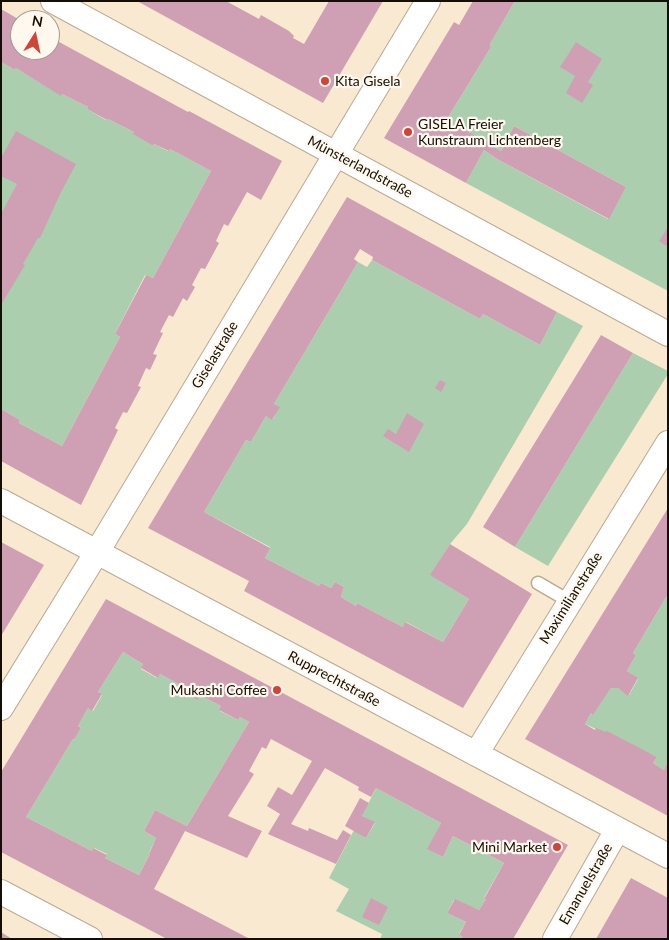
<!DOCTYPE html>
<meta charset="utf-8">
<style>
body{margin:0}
#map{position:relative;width:669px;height:940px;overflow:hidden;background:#f9e9d0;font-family:Lato,sans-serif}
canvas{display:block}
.frame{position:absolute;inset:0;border:2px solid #130e06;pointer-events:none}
.north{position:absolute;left:10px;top:10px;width:50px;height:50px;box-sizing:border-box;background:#fef8ee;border:1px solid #a09a91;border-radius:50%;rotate:10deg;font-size:14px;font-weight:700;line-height:20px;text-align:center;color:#130e06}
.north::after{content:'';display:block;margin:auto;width:18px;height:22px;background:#d24438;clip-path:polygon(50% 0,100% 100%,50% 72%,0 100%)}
</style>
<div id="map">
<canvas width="669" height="940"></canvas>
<div class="frame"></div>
<div class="north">N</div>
</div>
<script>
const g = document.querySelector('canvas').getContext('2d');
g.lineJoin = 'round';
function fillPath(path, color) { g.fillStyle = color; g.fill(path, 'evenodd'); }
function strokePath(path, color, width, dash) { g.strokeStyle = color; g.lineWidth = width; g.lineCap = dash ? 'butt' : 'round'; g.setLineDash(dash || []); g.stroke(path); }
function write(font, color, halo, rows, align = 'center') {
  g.font = font + ' Lato,sans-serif'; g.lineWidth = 4.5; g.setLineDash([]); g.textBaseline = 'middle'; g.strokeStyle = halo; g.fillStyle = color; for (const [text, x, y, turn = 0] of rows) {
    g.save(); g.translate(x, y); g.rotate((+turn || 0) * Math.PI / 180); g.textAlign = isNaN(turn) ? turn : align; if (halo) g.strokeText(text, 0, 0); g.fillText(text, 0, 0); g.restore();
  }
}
fillPath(new Path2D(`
 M515,1H668V291L466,183L484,150L497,159L608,219L626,187L514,126L501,151L487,143V142L455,125L452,130L444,124L491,47L490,44Z
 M1,62L15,70L16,68L61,95L62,94L88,107L87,109L106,120L108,119L134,132V134L153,146L154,144L168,151L170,149L211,171L153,278L145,275L115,334L120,337L62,446L19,423L20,420L1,409Z
 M372,260L480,319L483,314L540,345L557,312L583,326L467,524L450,544L431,575L469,599L443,642L406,622L403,627L357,603L356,606L341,597L344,587L335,582L331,588L321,583L319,586L265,558L270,547L204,512L246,440L251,442L266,416L273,419L279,407L274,404L358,262L367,267Z
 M633,353L668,371V374L548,566L515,547Z
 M668,594V766L664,770L653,763L657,757L585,724L591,713L593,714L611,688H618L629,695L638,679L627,671L636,655L633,653Z
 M123,652L143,664L141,669L157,678L160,674L182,686L180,690L198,699L200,695L221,706L220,711L238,720L240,717L249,722L187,826L155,810L144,831L156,838L149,853L150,854L139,875L105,858L107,854L94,848L92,851L26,817L73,739L74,740L81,728L78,726L88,708L93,711L102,695L98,692Z
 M376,788L441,823L428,849L443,857L453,836L504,863L484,898L486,899L479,910L454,900L447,913L466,922L459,934L462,936L461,939H380L382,934L336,911L349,889L329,878L354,830L366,838L375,823L362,816Z`), '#abcfae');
fillPath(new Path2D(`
 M137,1H226L259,19L261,15L289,31L294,36L293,38L304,44L329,1H383L323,103Z
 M473,1H515L490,44L491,47L444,124L452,130L455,125L488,142L487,143L501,151L514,126L626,187L609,219L497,159L484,150L466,183L384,138L454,22L459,25Z
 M1,9L20,20V50H50V37L188,112L189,111L282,161L261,200L247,192L228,226L224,224L216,241L219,243L205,269L201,268L192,285L195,287L187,301L183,298L173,317L169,315L160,332L163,333L153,354L157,355L150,370L146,368L138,386L141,387L127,413L123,412L115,428L118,430L81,505L1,461V409L20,420L19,423L62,446L120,337L115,334L146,275L153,278L211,171L170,149L169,151L154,144L153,146L133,134L134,132L108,119L107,120L87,109L88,107L62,94L61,96L16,68L15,70L1,62Z
 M576,42L602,59L588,82L593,85L582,103L566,93L575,76L560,67Z
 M16,131L76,164L61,192L40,238H38L23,264L25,265L1,305V214L17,184L1,176V158Z
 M347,197L557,312L540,345L483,314L480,319L372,260L373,257L360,249L354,259L358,262L274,404L280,407L272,420L266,416L251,442L246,440L204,512L270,548L265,558L319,586L321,583L331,588L335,582L344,587L341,597L356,606L357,603L403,627L405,622L443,642L469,599L430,575L450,544L532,594L463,708L244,591L249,581L148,528Z
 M668,227V247L659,241Z
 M601,335L633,353L515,547L483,527Z
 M440,380L446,383L441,392L435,388Z
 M407,413L424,424L409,452L383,436L388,429L396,434Z
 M668,508V594L633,653L636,655L627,671L638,678L628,696L618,688H611L593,715L591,713L585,724L595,730L596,728L606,732L607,731L657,757L653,763L664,770L668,762V816L525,739Z
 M1,542L44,565L1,636Z
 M106,599L568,845L513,939H461L462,936L459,935L466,922L447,913L455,899L479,910L486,899H484L504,863L453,836L443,857L427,849L441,823L376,788L371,797L358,790L359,787L325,768L291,824L308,831L309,828L337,840L343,830L351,835L336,864L268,834L280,814L267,806L278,787L292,795L312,761L271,739L266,749L262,747L249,771L254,774L228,816L262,831L247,858L185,831L154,889L250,939H167L1,852V772ZM123,652L143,664L141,668L158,678L160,674L182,686L180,690L198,700L200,695L221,706L219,710L238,720L240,717L249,722L187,826L155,810L144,831L156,838L149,854H150L139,875L105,858L107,855L93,848L92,851L26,817L73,739L74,740L81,728L78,726L88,708L92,711L102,694L98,692Z
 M360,798L369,803L362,816L375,822L366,838L345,826Z
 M631,878L668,898V939H596Z
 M371,898L388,907L379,925L362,917Z
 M1,932L12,939H1Z`), '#cfa0b3');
const service = new Path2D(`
 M538,583L569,601`);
const minor = new Path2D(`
 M53,1L668,334
 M1,501L668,856
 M1,708L97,552L428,1
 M476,754L668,443
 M1,892L90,939
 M555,939L617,830`);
strokePath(service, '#b9aa92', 15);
strokePath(minor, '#b9aa92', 26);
strokePath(service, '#fff', 12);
strokePath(minor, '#fff', 24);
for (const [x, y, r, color] of [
 [325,81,5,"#d24438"],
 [408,132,5,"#d24438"],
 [277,690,5,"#d24438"],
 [557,847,5,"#d24438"]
]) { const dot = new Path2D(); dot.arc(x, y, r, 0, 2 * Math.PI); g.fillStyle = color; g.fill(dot); strokePath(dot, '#fef8ee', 2); }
write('14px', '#130e06', '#fef8ee', [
 ["Kita Gisela",335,81],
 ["GISELA Freier",418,124],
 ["Kunstraum Lichtenberg",418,140],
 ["Mukashi Coffee",267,690,"right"],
 ["Mini Market",547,847,"right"]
], 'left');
write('14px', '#130e06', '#fef8ee', [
 ["Münsterlandstraße",360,167,28],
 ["Giselastraße",215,355,-59],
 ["Maximilianstraße",571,598,-58],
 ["Rupprechtstraße",334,679,28],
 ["Emanuelstraße",586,884,-60]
]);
</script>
